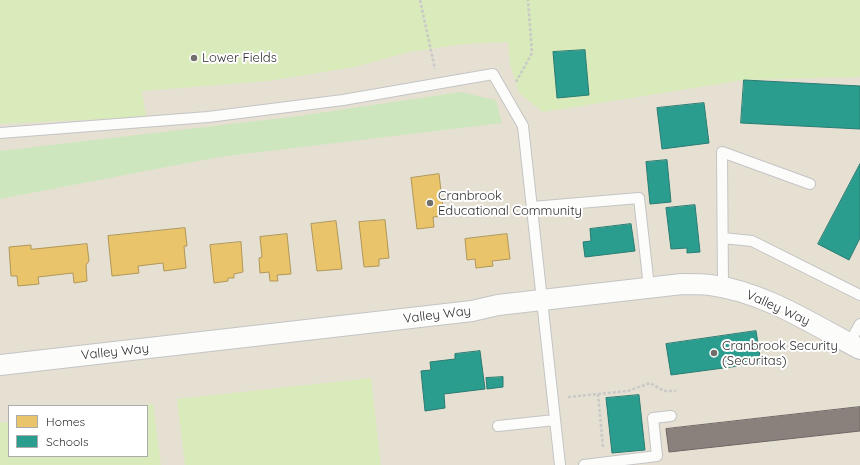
<!DOCTYPE html>
<style>
body{margin:0}
#map{position:relative;width:860px;height:465px;overflow:hidden;background:#ece8e4;font-family:Quicksand,sans-serif}
canvas{display:block}
.legend{position:absolute;left:8px;top:405px;width:140px;height:52px;box-sizing:border-box;background:#fff;border:1px solid #ababab;margin:0;padding:5px 7px;list-style:none;font-size:12px;color:#2e2e2e}
.legend li{display:flex;align-items:center;gap:8px;height:20px}
.legend b{width:20px;border:1px solid #ababab}
</style>
<div id="map">
<canvas width="860" height="465"></canvas>
<ul class="legend">
<li><b style="height:11px;background:#e9c46a"></b>Homes</li>
<li><b style="height:11px;background:#2a9d8f"></b>Schools</li>
</ul>
</div>
<script>
const g = document.querySelector('canvas').getContext('2d');
g.lineJoin = 'round';
function fillPath(path, color) { g.fillStyle = color; g.fill(path, 'evenodd'); }
function strokePath(path, color, width, dash) { g.strokeStyle = color; g.lineWidth = width; g.lineCap = dash ? 'butt' : 'round'; g.setLineDash(dash || []); g.stroke(path); }
function write(font, color, halo, rows, align = 'center') {
  g.font = font + ' Quicksand,sans-serif'; g.lineWidth = 4; g.setLineDash([]); g.textBaseline = 'middle'; g.strokeStyle = halo; g.fillStyle = color; for (const [text, x, y, turn = 0] of rows) {
    g.save(); g.translate(x, y); g.rotate((+turn || 0) * Math.PI / 180); g.textAlign = isNaN(turn) ? turn : align; if (halo) g.strokeText(text, 0, 0); g.fillText(text, 0, 0); g.restore();
  }
}
fillPath(new Path2D(`
 M0,0H860V465H0ZM9,406H147V456H9Z`), '#e6e0d3');
fillPath(new Path2D(`
 M460,92L496,100L502,123L219,157L0,199V151L299,116Z`), '#cee6be');
fillPath(new Path2D(`
 M0,0H860V77L744,80L543,112L519,93L510,64L508,42L463,44L409,52L354,67L268,81L142,91L146,117L0,124Z
 M371,378L381,465H185L177,399Z
 M153,404L161,465H0V423L9,422V456H147V406H135Z`), '#d9eabb');
const homes = new Path2D(`
 M439,174L444,216L433,217L434,227L417,229L411,178Z
 M385,220L389,258L379,259V266L364,267L359,222Z
 M336,221L342,269L317,271L311,224Z
 M185,228L187,246H184L186,268L164,271L163,263L138,266L139,273L112,276L108,236Z
 M287,234L291,274L277,275L278,281H270L269,272L260,273L259,258L262,257L260,237Z
 M507,234L510,259L492,261L493,266L476,268L475,259L467,260L465,239Z
 M241,242L243,272L234,274V278H228V281L214,283L210,245Z
 M87,244L89,261L86,265L87,281L74,283L73,273L38,277L39,284L18,286L17,276H11L9,247L31,245V249Z`);
fillPath(homes, '#e9c46a');
strokePath(homes, '#b19758', 1);
const schools = new Path2D(`
 M585,50L589,95L557,98L553,52Z
 M744,80L860,86V129L741,123Z
 M704,103L709,143L662,149L657,108Z
 M667,160L671,202L650,204L646,162Z
 M860,164V238L849,260L818,244Z
 M695,205L700,252L687,253V248L671,249L666,208Z
 M631,224L635,251L585,257L583,242L591,241L590,229Z
 M756,331L761,363L671,375L666,344Z
 M480,351L485,389L444,394L445,408L425,411L421,371L431,370L430,362L455,359V354Z
 M503,377V387L487,389L486,378Z
 M639,395L645,450L612,453L606,398Z`);
fillPath(schools, '#2a9d8f');
strokePath(schools, '#2b7c72', 1);
const industry = new Path2D(`
 M860,407V431L669,452L666,429Z`);
fillPath(industry, '#8a817c');
strokePath(industry, '#6e6865', 1);
const service = new Path2D(`
 M0,133L208,117L343,100L493,74L523,126L560,465
 M532,207L639,198L649,287
 M723,238L752,241L860,295
 M723,287L722,152L810,184
 M849,344L860,324
 M498,426L555,420
 M584,465L657,456L653,418L671,416`);
const minor = new Path2D(`
 M0,365L472,311L498,305L682,284C691,284 701,284 710,285C765,292 812,324 860,349`);
strokePath(service, '#c5c4c5', 12);
strokePath(minor, '#c5c4c5', 22);
strokePath(new Path2D(`
 M420,0L435,69
 M516,82L532,53L528,0
 M598,394L603,447
 M568,397L628,391L650,383L664,391H676`), '#c9c9c8', 2.5, [3, 2]);
strokePath(service, '#fcfcfb', 10);
strokePath(minor, '#fcfcfb', 20);
for (const [x, y, r, color] of [
 [194,58,4,"#706f6e"],
 [430,203,4,"#706f6e"],
 [714,353,4,"#706f6e"]
]) { const dot = new Path2D(); dot.arc(x, y, r, 0, 2 * Math.PI); g.fillStyle = color; g.fill(dot); strokePath(dot, '#fff', 1.5); }
write('13px', '#2e2e2e', '#fff', [
 ["Lower Fields",202,58],
 ["Cranbrook",438,196],
 ["Educational Community",438,211],
 ["Cranbrook Security",722,346],
 ["(Securitas)",722,361]
], 'left');
write('13px', '#2e2e2e', '#fff', [
 ["Valley Way",778,308,24],
 ["Valley Way",437,315,-7],
 ["Valley Way",115,352,-6]
]);
</script>
